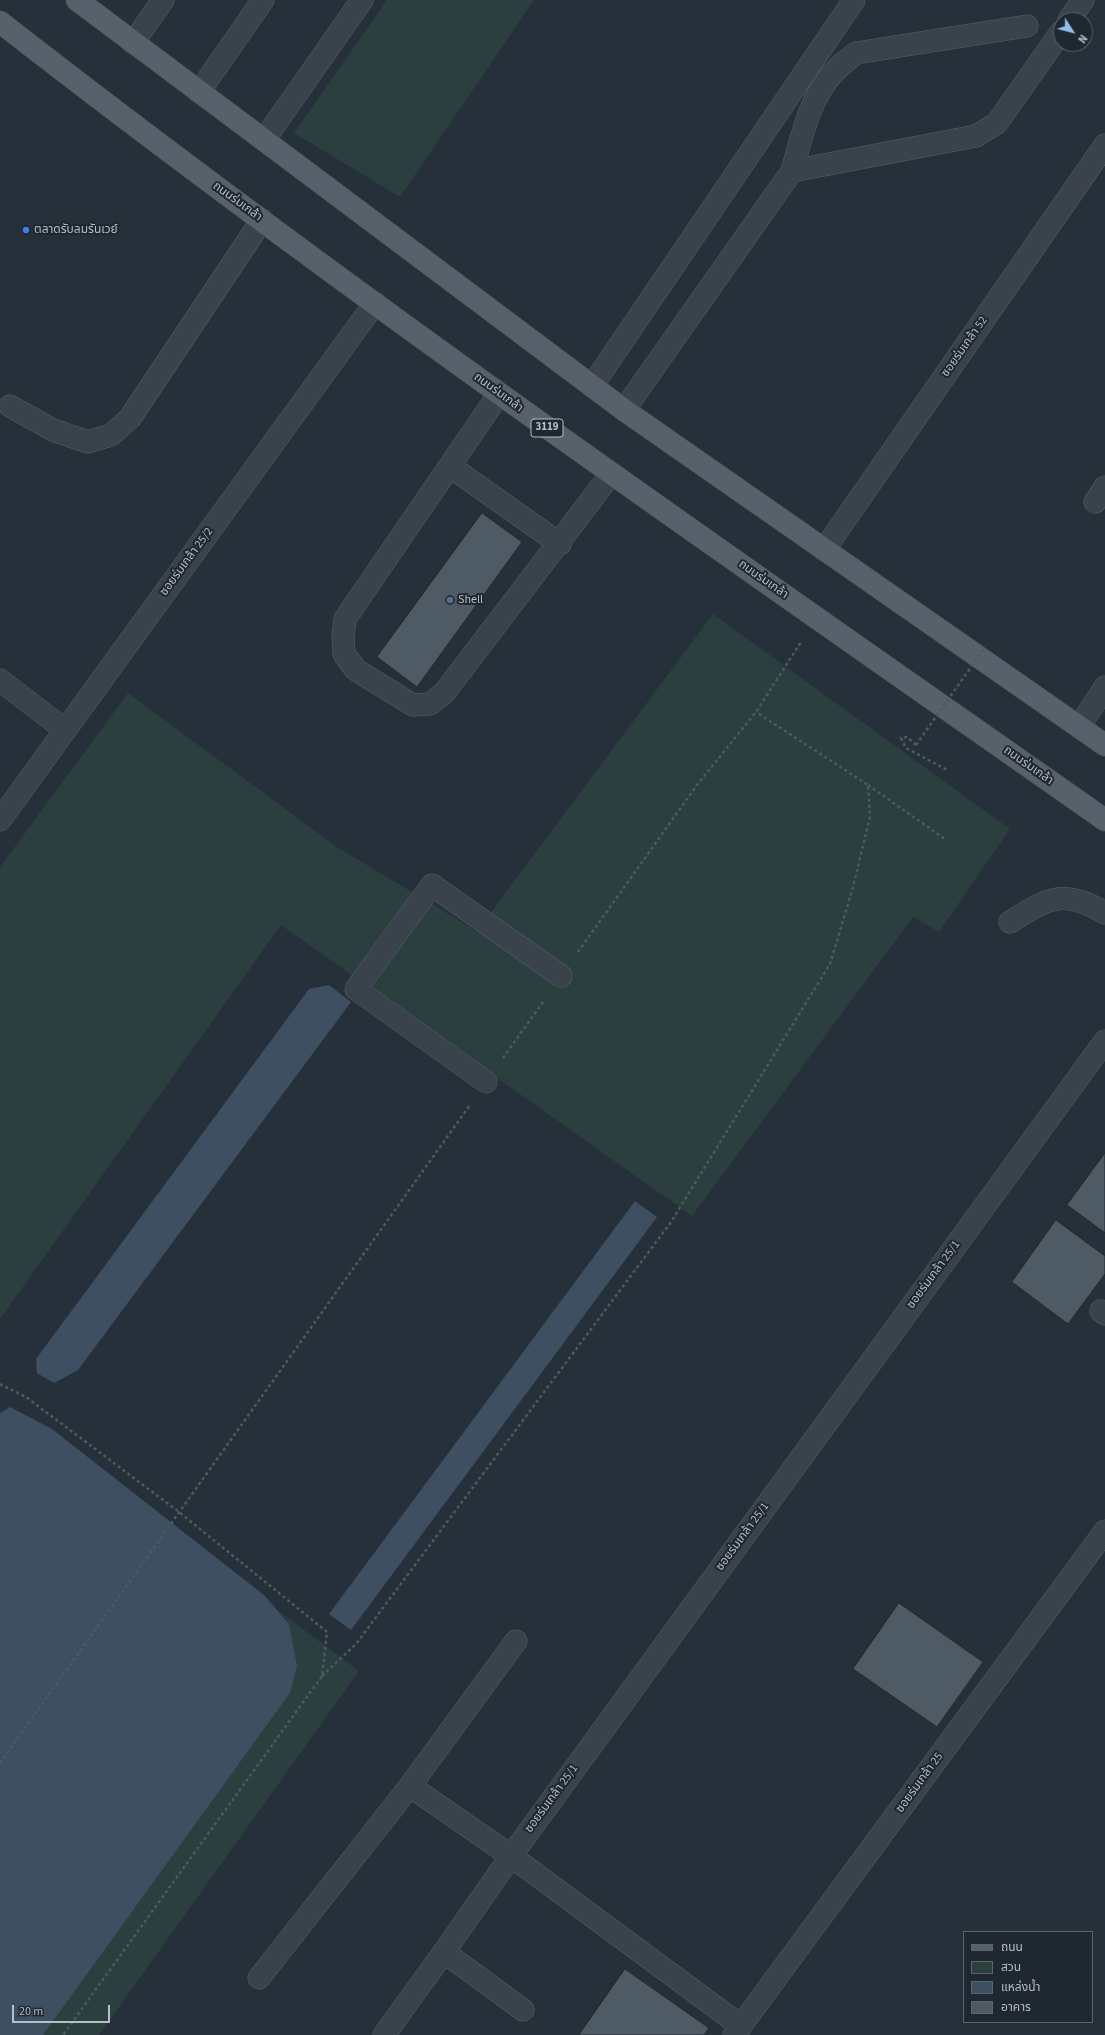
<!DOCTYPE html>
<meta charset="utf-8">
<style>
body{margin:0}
#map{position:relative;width:1105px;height:2035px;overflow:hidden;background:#26303a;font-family:"Source Sans 3","Noto Sans Thai",sans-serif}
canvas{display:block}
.legend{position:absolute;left:963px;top:1931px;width:130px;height:92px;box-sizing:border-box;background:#1f2730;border:1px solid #5b636c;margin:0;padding:5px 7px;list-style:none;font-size:12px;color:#b5bdc6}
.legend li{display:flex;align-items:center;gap:8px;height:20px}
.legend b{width:20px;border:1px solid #5b636c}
.north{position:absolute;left:1053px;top:12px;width:40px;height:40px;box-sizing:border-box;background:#1f2730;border:1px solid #5b636c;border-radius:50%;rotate:126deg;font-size:11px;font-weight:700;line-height:16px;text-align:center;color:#b5bdc6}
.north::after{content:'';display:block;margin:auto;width:14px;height:18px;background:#94bded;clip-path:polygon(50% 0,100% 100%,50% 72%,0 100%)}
.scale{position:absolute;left:12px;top:2005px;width:98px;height:18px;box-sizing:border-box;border:2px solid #b5bdc6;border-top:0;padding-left:5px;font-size:12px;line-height:14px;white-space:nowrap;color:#b5bdc6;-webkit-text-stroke:3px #1f2730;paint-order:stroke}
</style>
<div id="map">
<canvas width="1105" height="2035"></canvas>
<ul class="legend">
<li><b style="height:5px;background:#58616b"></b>ถนน</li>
<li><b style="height:11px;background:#2b3f3e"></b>สวน</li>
<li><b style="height:11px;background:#3d4f61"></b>แหล่งน้ำ</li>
<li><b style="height:11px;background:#4e5b65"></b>อาคาร</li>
</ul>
<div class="north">N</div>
<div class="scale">20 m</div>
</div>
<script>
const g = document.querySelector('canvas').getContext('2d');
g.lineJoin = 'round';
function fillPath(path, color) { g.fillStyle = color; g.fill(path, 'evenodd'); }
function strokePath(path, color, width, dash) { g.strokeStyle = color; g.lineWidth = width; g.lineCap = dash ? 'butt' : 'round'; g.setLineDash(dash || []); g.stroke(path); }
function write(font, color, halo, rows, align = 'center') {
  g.font = font + ' "Source Sans 3","Noto Sans Thai",sans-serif'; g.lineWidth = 4; g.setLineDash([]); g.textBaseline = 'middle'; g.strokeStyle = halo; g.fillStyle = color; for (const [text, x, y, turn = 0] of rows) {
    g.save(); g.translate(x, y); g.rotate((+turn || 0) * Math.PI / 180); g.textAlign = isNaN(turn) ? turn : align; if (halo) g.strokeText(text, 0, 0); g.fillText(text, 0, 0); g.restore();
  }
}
fillPath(new Path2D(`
 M387,0H534L400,197L294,133Z
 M713,614L1010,829L939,932L913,917L692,1216L281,925L0,1319V867L128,693L337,847L477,931Z
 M279,1611L359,1671L99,2035H43L290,1693L289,1624Z`), '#2b3f3e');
fillPath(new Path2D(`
 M329,985L351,1002L78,1370L54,1383L37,1373L36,1359L309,989Z
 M635,1201L657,1217L351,1630L329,1614Z
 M10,1407L52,1429L264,1595L289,1624L297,1666L290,1693L43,2035H0V1413Z`), '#3d4f61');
const building = new Path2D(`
 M482,513L522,542L417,687L377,657Z
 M1105,1153V1233L1067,1205Z
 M1056,1220L1105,1256V1274L1068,1324L1012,1282Z
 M899,1603L983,1662L937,1727L853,1669Z
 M625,1969L709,2028L704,2035H579Z`);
fillPath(building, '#4e5b65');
strokePath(building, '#212932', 1);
const minor = new Path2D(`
 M1069,20L1083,0
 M133,43L163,0
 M199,92L263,0
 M264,140L362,0
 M792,171C802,137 810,94 837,69C843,63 850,58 856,53L1027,26
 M592,386L854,0
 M499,394L345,619L343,637L344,654L356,670L413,705L430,704L444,693L611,474
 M10,406L53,430L88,442L111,435L130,418L262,220
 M624,410L792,171L976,136L997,123L1061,32
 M451,467L560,544
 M1095,502L1105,487
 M824,550L1105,145
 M0,680L65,730
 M1079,727L1105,687
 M0,820L375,303
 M1010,922C1048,898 1063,888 1105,913
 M486,1082L356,989L432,885L561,976
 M1101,1311L1105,1314
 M410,1786L511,1856L741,2026
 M444,1952L523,2010
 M259,1978L410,1786L516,1641
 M384,2035L444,1952L511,1856L1105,1041
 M734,2035L1105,1531`);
const major = new Path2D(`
 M77,0L624,410L1105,745
 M0,22C358,301 733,559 1105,820`);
strokePath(minor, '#586069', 23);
strokePath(major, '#434b54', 23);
strokePath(new Path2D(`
 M916,745L907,737L901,738L906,748L947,770
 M868,785L945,839
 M578,952L697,785L756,712L801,642
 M503,1058L545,999
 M0,1384L26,1397L179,1512L327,1632L322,1676L63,2035
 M322,1676L356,1644L671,1222L830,964L853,887L870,817L868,785L756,712
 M0,1763L470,1105`), '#4a5c5d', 2.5, [3, 3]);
strokePath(minor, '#3a424b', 22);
strokePath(major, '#58616b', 22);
strokePath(new Path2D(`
 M916,745L983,650`), '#4a5c5d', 2.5, [3, 3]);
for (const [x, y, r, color] of [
 [26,230,4,"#3f7fe0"],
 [450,600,4,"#5c6f8a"]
]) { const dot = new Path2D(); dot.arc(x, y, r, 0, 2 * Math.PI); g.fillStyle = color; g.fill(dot); strokePath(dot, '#1f2730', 1.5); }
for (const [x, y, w] of [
 [547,428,32]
]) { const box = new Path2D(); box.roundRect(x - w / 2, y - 9, w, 18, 3); g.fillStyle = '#1f2730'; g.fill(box); strokePath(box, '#b5bdc6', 1); }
write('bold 11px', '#b5bdc6', null, [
 ["3119",547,428]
]);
write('12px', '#b5bdc6', '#1f2730', [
 ["ถนนร่มเกล้า",237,202,36],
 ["ซอยร่มเกล้า 52",965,347,-55],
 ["ถนนร่มเกล้า",498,393,36],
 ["ซอยร่มเกล้า 25/2",187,562,-54],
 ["ถนนร่มเกล้า",763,580,35],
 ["ถนนร่มเกล้า",1028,766,35],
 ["ซอยร่มเกล้า 25/1",934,1275,-54],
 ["ซอยร่มเกล้า 25/1",743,1537,-54],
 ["ซอยร่มเกล้า 25",920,1783,-54],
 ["ซอยร่มเกล้า 25/1",552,1799,-54]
]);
write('12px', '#b5bdc6', '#1f2730', [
 ["ตลาดรับลมรันเวย์",34,230],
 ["Shell",458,600]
], 'left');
</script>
